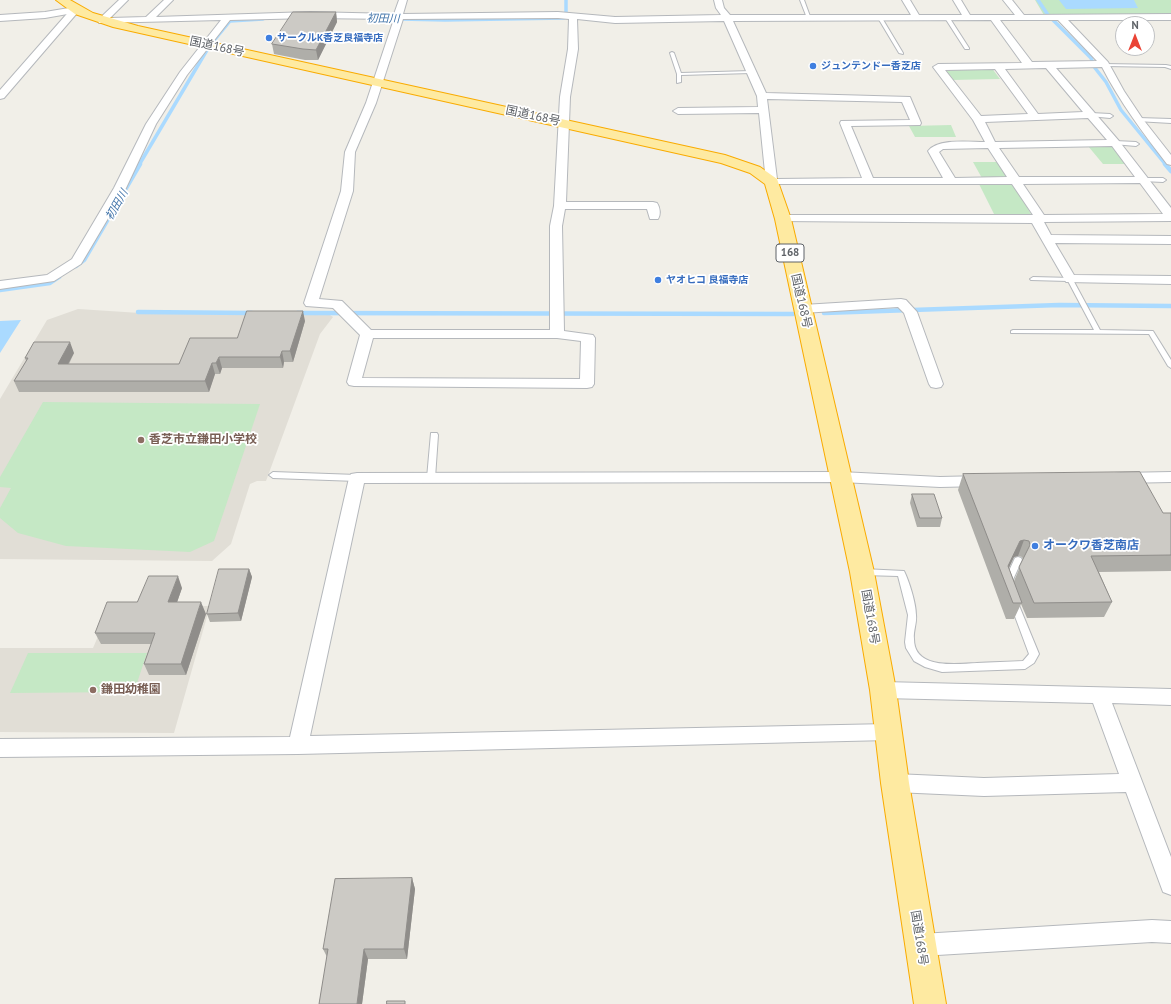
<!DOCTYPE html>
<meta charset="utf-8">
<style>
body{margin:0}
#map{position:relative;width:1171px;height:1004px;overflow:hidden;background:#f1efe8;font-family:"PT Sans",sans-serif}
canvas{display:block}
.north{position:absolute;left:1115px;top:16px;width:40px;height:40px;box-sizing:border-box;background:#fff;border:1px solid #bfc1c3;border-radius:50%;rotate:0deg;font-size:11px;font-weight:700;line-height:16px;text-align:center;color:#5f6368}
.north::after{content:'';display:block;margin:auto;width:14px;height:18px;background:#ea4335;clip-path:polygon(50% 0,100% 100%,50% 72%,0 100%)}
</style>
<div id="map">
<canvas width="1171" height="1004"></canvas>
<div class="north">N</div>
</div>
<script>
const g = document.querySelector('canvas').getContext('2d');
g.lineJoin = 'round';
function fillPath(path, color) { g.fillStyle = color; g.fill(path, 'evenodd'); }
function strokePath(path, color, width, dash) { g.strokeStyle = color; g.lineWidth = width; g.lineCap = dash ? 'butt' : 'round'; g.setLineDash(dash || []); g.stroke(path); }
function write(font, color, halo, rows, align = 'center') {
  g.font = font + ' "PT Sans","Noto Sans JP",sans-serif'; g.lineWidth = 3.5; g.setLineDash([]); g.textBaseline = 'middle'; g.strokeStyle = halo; g.fillStyle = color; for (const [text, x, y, turn = 0] of rows) {
    g.save(); g.translate(x, y); g.rotate((+turn || 0) * Math.PI / 180); g.textAlign = isNaN(turn) ? turn : align; if (halo) g.strokeText(text, 0, 0); g.fillText(text, 0, 0); g.restore();
  }
}
fillPath(new Path2D(`
 M78,309L140,313L330,315L333,317L320,334L266,481H257L250,484L231,544L212,561L0,559V399L47,320Z
 M111,606H210L174,733L0,732V648H93Z`), '#e1ded6');
fillPath(new Path2D(`
 M1035,0H1171V16L1045,17Z
 M991,67L1000,79L952,80L942,68Z
 M951,125L956,137H915L909,126Z
 M1114,145L1129,164H1103L1088,146Z
 M973,162H999L1010,180H983Z
 M979,184H1014L1032,216H995Z
 M43,402L260,404L214,541L190,552L66,546L18,533L0,518V508L11,488L0,487V477Z
 M28,653H147L134,692L10,693Z`), '#c5e8c5');
fillPath(new Path2D(`
 M1059,0H1134L1138,8L1066,9Z
 M21,320L0,353V321Z`), '#aadaff');
strokePath(new Path2D(`
 M566,0V14
 M1038,0L1048,15L1091,58L1095,68L1106,82L1121,110L1166,165
 M401,19L445,20L564,18
 M212,43L230,21L263,19
 M139,165L207,50`), '#aadaff', 3.5);
strokePath(new Path2D(`
 M1165,164L1171,171
 M76,266L84,260L140,164
 M0,290L50,283L59,277
 M138,312L252,313
 M297,313L793,314
 M824,313L1059,305L1171,306`), '#aadaff', 4.5);
const service = new Path2D(`
 M800,0H804L811,19L807,18Z
 M878,17L882,18L903,53V54L899,53L878,18Z
 M945,17H949L969,48V49H965L945,18Z
 M672,52L674,53L681,73L751,71L753,72L751,73L681,75V82L677,83V74L670,53Z
 M1103,64L1166,65L1171,66V69L1165,67L1105,66H1103Z
 M1091,113L1110,114L1113,116L1110,118L1089,116L1088,115Z
 M1138,118L1171,119V123L1136,121V119Z
 M1115,141L1136,142L1139,144L1136,146L1113,144L1112,143Z
 M1144,178H1163L1166,180L1163,182L1142,181L1141,180Z
 M1033,277L1072,278L1100,330L1153,331L1171,360V368L1168,366L1149,334L1011,333V331L1013,330H1094L1068,281L1031,280L1030,279Z
 M431,433H437L438,435L435,478L431,481L427,478Z
 M273,472L357,475L361,478L357,481L273,478L269,475Z
 M1018,557L1021,558L1022,560L1011,584L1010,586H1004L1003,584L1014,560L1015,558Z
 M863,569L904,571C909,581 916,603 916,615C917,623 913,631 914,639C914,670 957,664 977,663C992,662 1008,662 1023,661L1029,654L1010,603L1011,601H1017L1018,603L1039,654L1034,663L1025,669L942,672L925,667L914,661L906,648L905,642L908,615L898,576L863,575L860,574L859,572L860,570Z`);
const minor = new Path2D(`
 M119,0H128L110,18L146,17L164,0H173L156,17L310,12L394,14L399,0H407L403,14L558,12L615,17L721,15L716,8L714,0H722L724,8L730,15H911L902,0H910L919,15H962L953,0H961L970,15H1015L1003,0H1012L1024,15L1171,14V20H1068L1108,62L1124,91L1142,118L1171,155V165L1167,164C1143,133 1120,102 1102,67L1056,68L1119,141L1171,208V221L1044,222L1051,235L1171,236V244L1055,243L1074,275L1171,276V284L1066,282L1032,223L779,221L777,219L779,217L783,215H1033L1012,184H768L766,182L759,113L678,114L673,111L678,108L758,107L757,96L724,21L615,23L577,19L578,49L570,97L566,202H653L657,203C660,207 661,215 658,219H650L647,209H565L562,226L564,331L593,335L595,338L594,384L592,387L587,388L354,386L349,385L347,382L360,335L333,308L306,306L304,303L341,191L345,152L366,103L394,19L310,18L230,20L187,75L156,124L126,188L81,264L54,281L0,289V281L47,275L72,259L114,188L146,124L180,72L221,20L99,23L98,21L99,19ZM558,18L569,19L568,49L560,97L554,206L550,226V330H371L342,301L319,299L353,191L355,152L376,103L403,19ZM991,20L1022,63L938,64L933,67L973,120L985,142C969,142 938,138 928,151L943,178H873L851,126L920,125L921,123L910,97L766,93L733,21ZM1000,20H1058L1097,61L1032,62ZM1046,68L1083,112L1038,114L1005,69ZM995,69L1028,114L981,116L945,70ZM767,99L902,102L910,120L841,121L840,123L862,178L777,179ZM1088,118L1107,140L995,142L985,122ZM1112,146L1135,177H1019L999,148ZM988,148L1007,177L955,178L939,152L943,149ZM1140,183L1163,214L1044,215L1023,184ZM373,338H557L581,341L580,379L362,378Z
 M75,7L78,8L79,10L78,12L4,98L0,99V90L72,8Z
 M901,299L906,300L917,312L943,384L941,387L936,388L931,387L929,384L904,313L898,307L803,313L798,312L796,309L798,306L803,305Z
 M841,472L940,477L982,476L988,477L990,481L988,485L982,486L940,487L841,482L364,483L310,736L889,724L896,726L899,732L896,738L889,740L298,754L0,757V739L290,737L349,478L351,474L357,473Z
 M1171,472V482L1121,483L1115,482L1113,478L1115,474L1121,473Z
 M883,682L1171,689V705L1112,703L1171,857V895L1163,892L1126,792L984,796L895,792L888,789L885,783L888,777L895,774L984,778L1119,774L1093,703L883,698L876,696L874,690L876,684Z
 M1152,920L1171,921V943L1152,942L921,956L913,953L910,945L913,937L921,934Z`);
const tertiary = new Path2D(`
 M75,7L80,10L79,12L45,18L0,21V15L45,12Z`);
const trunk = new Path2D(`
 M56,0H70L93,13L138,26L725,155L760,167L777,179L791,219L874,572L896,690L909,783L946,1004H914L881,783L870,690L850,572L775,219L765,184L750,173L721,163L113,27L75,14Z`);
strokePath(service, '#b5b8bc', 2);
strokePath(minor, '#b5b8bc', 2);
strokePath(tertiary, '#b5b8bc', 2);
strokePath(trunk, '#f9ab00', 2);
fillPath(service, '#fff');
fillPath(minor, '#fff');
fillPath(tertiary, '#fff');
fillPath(trunk, '#feeaa1');
fillPath(new Path2D(`
 M336,12L337,22L318,60H305L274,54L272,44Z
 M305,321L293,362H284L283,368H222L220,374H215L209,392H19L14,381L26,361L25,358L74,353L69,364H179L237,338Z
 M963,474L1163,513H1171V571L1099,572L1112,602L1104,617L1027,618L1021,604L1014,619H1006L958,490ZM1018,556L1022,557L1023,560L1014,581L1009,568L1014,557Z
 M912,494L942,518L940,527H917L910,503Z
 M249,569L252,577L241,621L210,622L207,614Z
 M182,588L177,602L206,614L186,675H149L144,664L151,644H101L95,633L137,602Z
 M412,878L415,889L407,959H368L362,1004H319L327,957L323,949Z`), '#afaea9');
fillPath(new Path2D(`
 M336,12L337,22L318,60L316,50Z
 M303,311L305,321L293,362L290,351Z
 M70,342L74,353L62,375L58,364Z
 M282,351L284,362L283,368L280,357Z
 M219,357L222,368L220,374L216,363Z
 M212,363L215,374L209,392L205,381Z
 M1024,540L1018,556L1014,557L1004,578L1008,566L1020,541Z
 M249,569L252,577L241,621L238,613Z
 M178,576L182,588L173,614L168,602Z
 M201,602L206,614L186,675L181,664Z
 M412,878L415,889L407,959L404,949Z
 M364,949L368,959L362,1004H357Z`), '#8f8d8a');
const building = new Path2D(`
 M293,12H336L316,50L303,49L272,44Z
 M247,311H303L290,351H282L280,357H219L216,363H212L205,381H14L28,358H25L34,342H70L58,364H179L190,338H237Z
 M1140,472L1163,513H1171V555L1091,556L1112,602L1034,603L1019,567L1030,545L1029,541L1024,540L1020,541L1008,566L1022,603H1013L963,474Z
 M912,494H934L942,518H920Z
 M219,569H249L238,613L207,614Z
 M149,576H178L168,602H201L181,664H144L155,633H95L107,602H137Z
 M412,878L404,949H364L357,1004H319L328,949H323L335,879Z
 M387,1001H405V1004H387Z`);
fillPath(building, '#cccac5');
strokePath(building, '#8f8d8a', 1);
for (const [x, y, r, color] of [
 [269,38,4,"#3f7fe0"],
 [813,66,4,"#3f7fe0"],
 [658,280,4,"#3f7fe0"],
 [141,440,4,"#8d6e63"],
 [1035,546,4,"#3f7fe0"],
 [93,690,4,"#8d6e63"]
]) { const dot = new Path2D(); dot.arc(x, y, r, 0, 2 * Math.PI); g.fillStyle = color; g.fill(dot); strokePath(dot, '#fff', 1.5); }
write('bold 10px', '#366cbe', '#fff', [
 ["サークルK香芝良福寺店",277,38],
 ["ジュンテンドー香芝店",821,66],
 ["ヤオヒコ 良福寺店",666,280]
], 'left');
write('italic 11px', '#4174aa', '#fff', [
 ["初田川",383,19,1],
 ["初田川",117,205,-60]
]);
for (const [x, y, w] of [
 [790,253,28]
]) { const box = new Path2D(); box.roundRect(x - w / 2, y - 9, w, 18, 3); g.fillStyle = '#fff'; g.fill(box); strokePath(box, '#5f6368', 1); }
write('bold 11px', '#5f6368', null, [
 ["168",790,253]
]);
write('12px', '#5f6368', '#fff', [
 ["国道168号",217,47,12],
 ["国道168号",533,116,12],
 ["国道168号",801,301,77],
 ["国道168号",870,617,80],
 ["国道168号",919,938,81]
]);
write('bold 12px', '#785e54', '#fff', [
 ["香芝市立鎌田小学校",149,440],
 ["鎌田幼稚園",101,690]
], 'left');
write('bold 12px', '#366cbe', '#fff', [
 ["オークワ香芝南店",1043,546]
], 'left');
</script>
